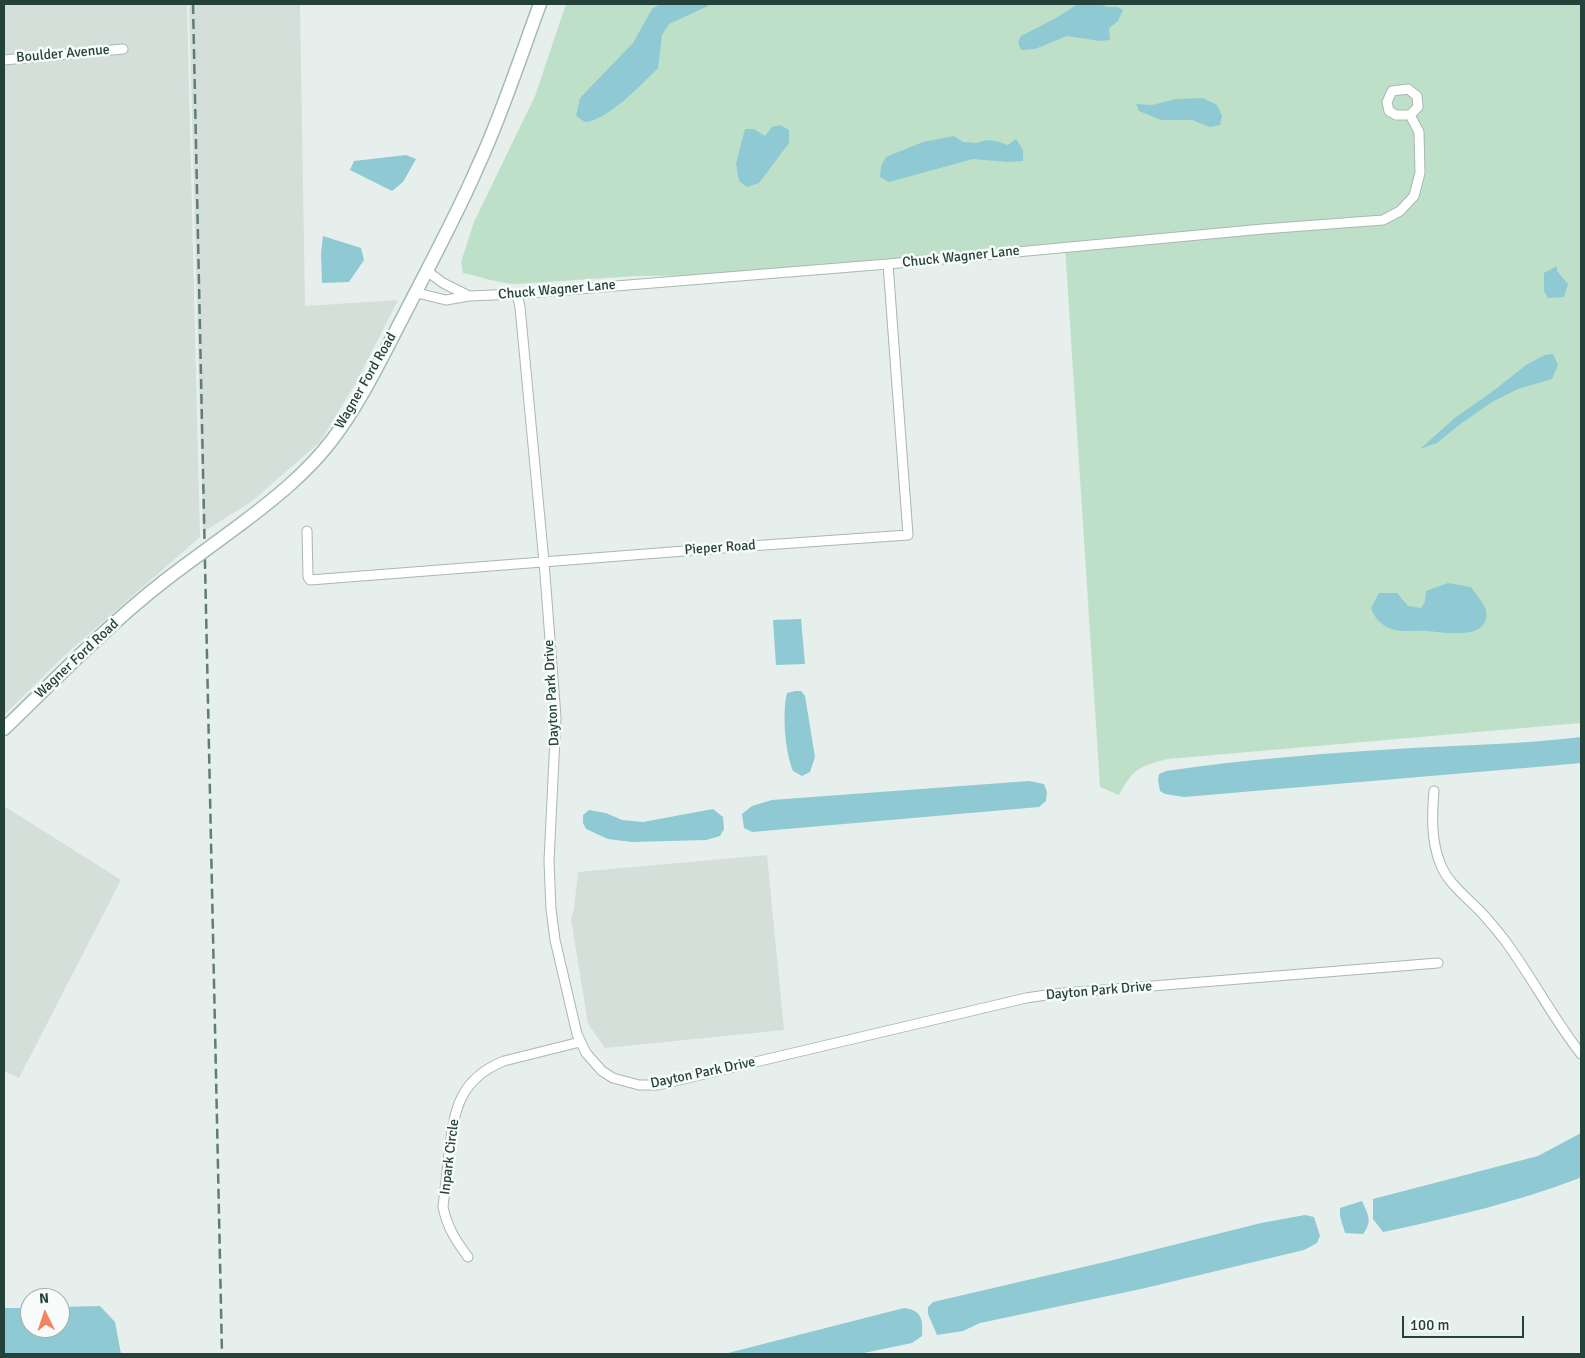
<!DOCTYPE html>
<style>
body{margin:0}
#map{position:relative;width:1585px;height:1358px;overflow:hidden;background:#e6efeb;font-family:Signika,sans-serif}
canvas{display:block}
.frame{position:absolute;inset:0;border:5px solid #24423a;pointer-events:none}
.north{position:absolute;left:20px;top:1288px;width:50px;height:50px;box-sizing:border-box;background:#f7fbf9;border:1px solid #a3b1ad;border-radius:50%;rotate:356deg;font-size:14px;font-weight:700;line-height:20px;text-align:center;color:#24423a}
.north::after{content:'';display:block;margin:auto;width:18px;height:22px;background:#f4845f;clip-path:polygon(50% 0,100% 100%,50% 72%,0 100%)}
.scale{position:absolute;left:1402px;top:1316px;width:122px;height:22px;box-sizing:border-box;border:2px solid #24423a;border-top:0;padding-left:6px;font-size:15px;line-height:18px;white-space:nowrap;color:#24423a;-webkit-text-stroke:4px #f7fbf9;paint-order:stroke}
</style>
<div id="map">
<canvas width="1585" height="1358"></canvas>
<div class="frame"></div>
<div class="north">N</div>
<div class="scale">100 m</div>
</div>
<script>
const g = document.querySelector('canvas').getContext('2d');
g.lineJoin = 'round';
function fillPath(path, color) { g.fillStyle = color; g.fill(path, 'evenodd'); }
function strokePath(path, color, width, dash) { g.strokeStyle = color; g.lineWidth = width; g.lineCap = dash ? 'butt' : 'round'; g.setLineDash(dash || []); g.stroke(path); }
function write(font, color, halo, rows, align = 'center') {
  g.font = font + ' Signika,sans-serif'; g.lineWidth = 5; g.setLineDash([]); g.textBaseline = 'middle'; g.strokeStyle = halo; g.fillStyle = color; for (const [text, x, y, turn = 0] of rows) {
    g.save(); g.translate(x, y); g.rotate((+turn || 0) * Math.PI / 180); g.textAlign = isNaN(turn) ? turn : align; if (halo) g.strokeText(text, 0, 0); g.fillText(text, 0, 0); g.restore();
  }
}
fillPath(new Path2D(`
 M4,4H187L200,537L65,655L4,715Z
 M189,4H300L305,306L398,300L356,383L320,442L251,502L203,532Z
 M4,806L121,880L19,1078L4,1071Z
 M767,855L784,1030L605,1048L588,1024L571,919L574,909L578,872Z`), '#d4dfda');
fillPath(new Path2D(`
 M566,4H1581V723L1168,759C1139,766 1133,769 1119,795L1100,787L1065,247L757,275L636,276L516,284C498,283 481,277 463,273L461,262L474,222L535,96Z`), '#bfe0c8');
fillPath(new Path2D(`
 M660,4H709L708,6L669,24L662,35L658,68C642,84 607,121 585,122L576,116L580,98L633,43L652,9Z
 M1078,4H1099L1109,7H1118L1123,10L1118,21L1109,28L1110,40L1100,41L1067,36L1035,49L1021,50L1018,42L1021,36L1056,18Z
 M1203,98L1217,105L1222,116L1220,125L1210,127L1192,120H1161L1139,111L1136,104L1152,105L1176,99Z
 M780,125L789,130V143L759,183L747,187L739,181L736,164L745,129H754L765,136L772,127Z
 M954,136L963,142L976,143L986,140L996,141L1008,145L1016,139L1023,150V161L1008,162L973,159L889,182L880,177L881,166L886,157L923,142Z
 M406,155L416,159L403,182L392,191L350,170L354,161Z
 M323,236L361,248L364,260L349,282L322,283L321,253Z
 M1557,266V271L1568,284L1564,297L1548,298L1544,291V273Z
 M1553,354L1558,365L1552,379L1518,389L1492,402L1459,425L1437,443L1420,449L1456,417L1492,392L1526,365L1545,355Z
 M1448,583L1471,587C1475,593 1484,603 1486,610C1491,642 1444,632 1427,631C1415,630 1399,633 1389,628C1380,624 1374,617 1371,608L1379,593H1397L1408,606L1421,608L1425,602L1426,591Z
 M801,619L805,664L776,665L773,620Z
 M795,691H801L805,696L815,757L810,772L802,776L793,771C785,752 782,713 787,693Z
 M1581,737V763L1548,766L1184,797L1165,794L1160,791L1158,780L1159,774L1166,771C1247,759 1330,753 1411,748C1468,745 1525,744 1581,737Z
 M1029,781L1044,784L1047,792L1046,801L1039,807L752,832L744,828L742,814L752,806L772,800Z
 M713,809L723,817L724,829L720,836L706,840L632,842L608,839L586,829L583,823V815L589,810L606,813L622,820L643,822Z
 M1581,1133V1177L1577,1179C1516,1202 1457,1216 1393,1230L1383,1232L1373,1219V1199L1538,1156Z
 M1362,1201C1368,1215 1373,1221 1363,1234L1345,1233L1340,1216V1208Z
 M1305,1215L1314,1217L1320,1236L1317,1243L1304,1250L1141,1289L980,1323L963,1331L937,1335L928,1314V1307L933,1302L1105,1262L1261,1223Z
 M100,1306L115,1322L121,1354H4V1308H30V1328H60V1307Z
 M904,1308C922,1310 923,1320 922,1336L912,1343L859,1354H724Z`), '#8ec9d4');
const street = new Path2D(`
 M4,60L123,49
 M427,271L443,283L469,296
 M417,293L446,300L469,296L517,294L888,264L1263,229L1383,220L1400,211L1414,196L1420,173L1419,132L1410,115L1418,107L1417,96L1408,89L1392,91L1387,102L1389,111L1396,115H1410
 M517,294L520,307L544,562L556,717L549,861L551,909L555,940L577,1034L586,1053L602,1071L613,1078L639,1085H658L1026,998L1053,994L1438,963
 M307,531L308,577L310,580L736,547L908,535L888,264
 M1434,791C1432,815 1431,840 1440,863C1447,882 1464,895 1478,909C1487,918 1495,928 1503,938C1531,975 1552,1017 1581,1054
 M468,1257C456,1241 447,1227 443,1207C445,1189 447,1172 449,1154C454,1110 459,1079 504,1061L580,1042`);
const secondary = new Path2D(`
 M241,524C274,499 307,473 332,440C361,402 382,357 404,315C429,266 456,217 478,166C502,114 520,58 540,4
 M4,729C62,673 118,614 184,566`);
strokePath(street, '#a8b8b2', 11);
strokePath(secondary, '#a4bbb3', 15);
strokePath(street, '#fff', 9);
strokePath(secondary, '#fff', 12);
strokePath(new Path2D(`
 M193,4L222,1354`), '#5f7d75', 2.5, [10, 5]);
const secondaryBridge = new Path2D(`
 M184,566L241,524`);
strokePath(secondaryBridge, '#a4bbb3', 15, []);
strokePath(secondaryBridge, '#fff', 12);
write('14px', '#24423a', '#f7fbf9', [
 ["Boulder Avenue",63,54,-5],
 ["Chuck Wagner Lane",961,257,-6],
 ["Chuck Wagner Lane",557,290,-5],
 ["Wagner Ford Road",366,381,-60],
 ["Pieper Road",720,548,-4],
 ["Wagner Ford Road",77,659,-43],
 ["Dayton Park Drive",552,693,-93],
 ["Dayton Park Drive",1099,991,-5],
 ["Dayton Park Drive",703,1073,-12],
 ["Inpark Circle",450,1157,-83]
]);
</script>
